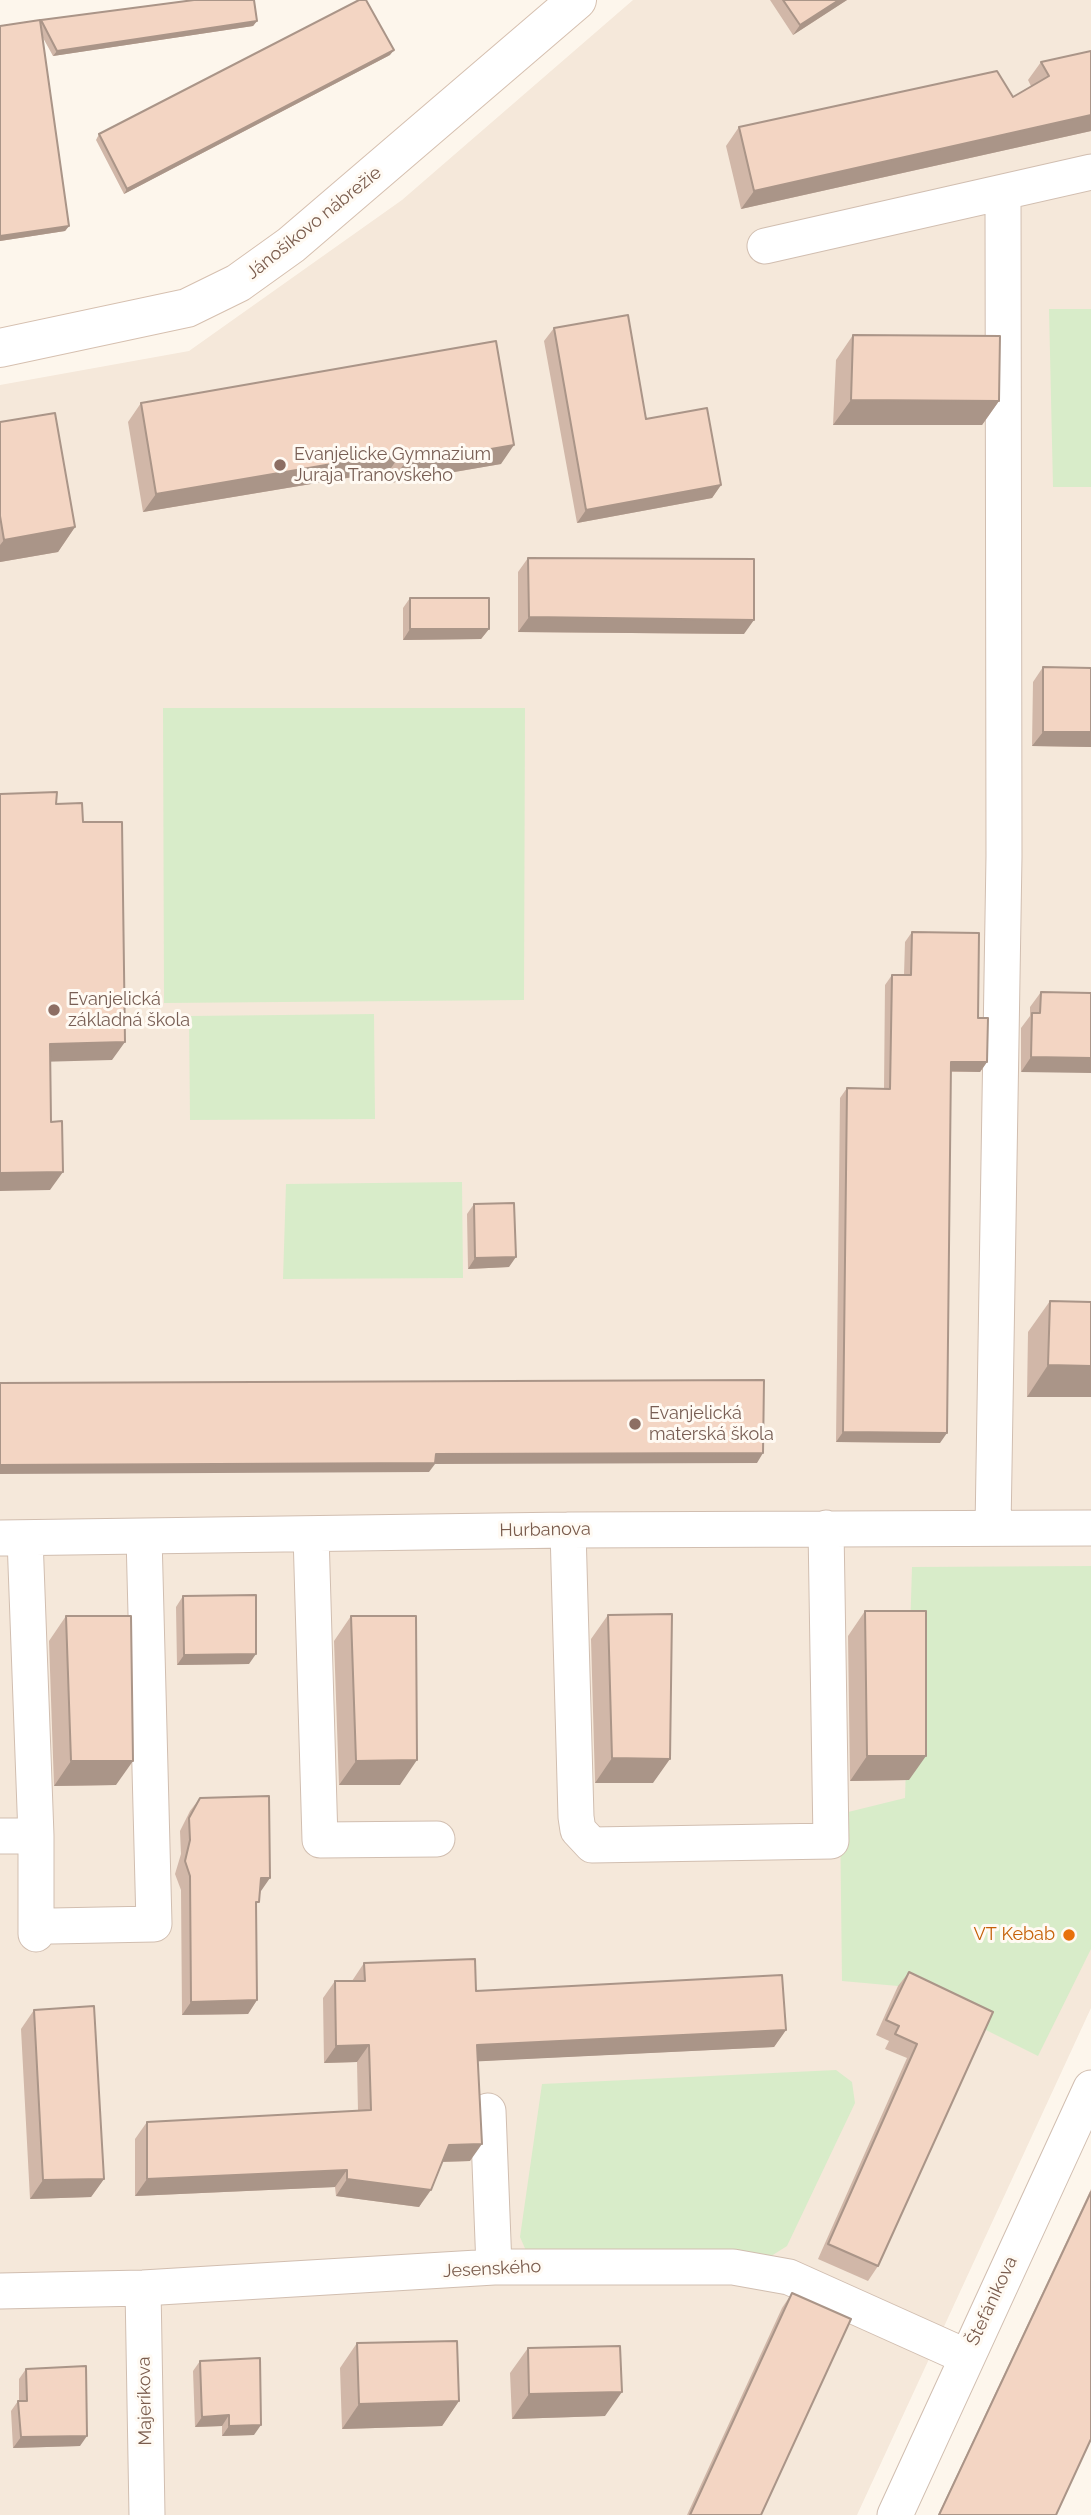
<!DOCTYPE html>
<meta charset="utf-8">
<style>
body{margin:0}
canvas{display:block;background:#fdf6ec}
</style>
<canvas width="1091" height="2515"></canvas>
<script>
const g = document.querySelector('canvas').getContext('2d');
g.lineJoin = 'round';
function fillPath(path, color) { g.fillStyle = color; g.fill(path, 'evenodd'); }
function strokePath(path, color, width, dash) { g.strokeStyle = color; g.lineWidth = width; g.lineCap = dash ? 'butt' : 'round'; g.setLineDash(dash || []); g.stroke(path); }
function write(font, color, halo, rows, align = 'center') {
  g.font = font + ' Raleway,sans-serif'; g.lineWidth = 6; g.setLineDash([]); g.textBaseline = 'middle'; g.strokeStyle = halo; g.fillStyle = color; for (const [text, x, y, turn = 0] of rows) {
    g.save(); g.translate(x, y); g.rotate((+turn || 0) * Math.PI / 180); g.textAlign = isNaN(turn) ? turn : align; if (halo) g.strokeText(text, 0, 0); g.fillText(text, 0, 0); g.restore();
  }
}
fillPath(new Path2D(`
 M633,0H1091V2008L857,2515H0V385L189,351L402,200Z`), '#f5e8da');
fillPath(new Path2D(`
 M1049,309H1091V487H1053Z
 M163,708H525L524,1000L164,1003Z
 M374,1014L375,1119L190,1120L189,1016Z
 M462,1182L463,1278L283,1279L286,1184Z
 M1091,1566V1949L1038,2056L898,1986L842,1981L840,1814L905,1798L912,1567Z
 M836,2070L852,2082L855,2103L787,2246L768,2258L527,2253L520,2237L542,2084Z`), '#d8ecc9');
const minor = new Path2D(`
 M765,246L1091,172
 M993,1528L1004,856L1003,193
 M568,1530L576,1817L578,1830L592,1845L831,1841L826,1528
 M311,1534L320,1840L437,1839
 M0,1538L568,1530L1091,1528
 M25,1538L36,1836
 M0,1836H36V1934
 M52,1926L154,1924L144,1536
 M488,2111L494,2267
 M143,2288L147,2515
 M0,2291L143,2288L494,2267H733L789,2277L967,2357
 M895,2515L1091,2088`);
const secondary = new Path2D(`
 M0,348L187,308L238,283L291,245L577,0`);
strokePath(minor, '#d1beb0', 37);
strokePath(secondary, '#d6c0b0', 40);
strokePath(minor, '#fff', 35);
strokePath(secondary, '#fff', 38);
fillPath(new Path2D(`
 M770,0H847L793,35Z
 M40,20L257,21L253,26L53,56L42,36L69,226L65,231L0,241V26Z
 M390,55L124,194L96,140L99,134Z
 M1041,62L1091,131L741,209L726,146L739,127L1013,97L1031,86L1028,80Z
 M554,328L646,419L721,485L712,498L577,523L544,341Z
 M853,335L999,401L982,425H833L836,360Z
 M141,403L501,464L390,483L389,471L143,512L128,422Z
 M0,422L75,527L58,552L0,562Z
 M528,558L744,634L518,632V572Z
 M410,598L489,629L481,639L403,640V608Z
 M1043,667L1091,668V747L1032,746L1033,682Z
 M912,932L978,1018L987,1062L980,1072H951L940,1443L836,1442L840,1098L847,1088L884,1089L885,985L892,975H904L905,942Z
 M1041,992L1091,993L1021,1072V1028L1030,1016V1007Z
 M474,1204L509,1267L468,1269L467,1214Z
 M1050,1301L1091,1397H1027L1028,1332Z
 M183,1596L249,1664L177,1665L176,1607Z
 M865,1611L909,1780L850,1781L848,1636Z
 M608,1615L653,1783H595L591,1639Z
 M66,1616L116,1785L54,1786L49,1641Z
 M351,1616L400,1785H339L334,1641Z
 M200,1798L261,1891L256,1907L257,2000L248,2014L182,2015L181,1890L175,1874L181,1854L180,1831L190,1811Z
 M364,1963L476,1991L786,2030L774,2047L478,2061L470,2161L442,2162L419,2207L336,2196L335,2187L135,2196V2139L147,2122L358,2111L357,2062L324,2063L323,1998L335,1981H352Z
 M909,1972L993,2012L878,2266L868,2281L818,2259L907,2058L885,2049L889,2041L876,2035L898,1986Z
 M34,2010L104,2179L91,2197L30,2199L21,2029Z
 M1091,2189V2439L1056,2515H938Z
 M792,2293L761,2515H687L782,2308Z
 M357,2343L459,2401L442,2426L342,2429L340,2368Z
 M528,2348L605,2416L512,2419L510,2373Z
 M200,2361L254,2435L222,2436V2426L195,2427L193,2371Z
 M26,2369L80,2446L13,2448L11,2411L18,2401H19V2379Z`), '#d1b7a8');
fillPath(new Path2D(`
 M839,0H847L793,35L800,25Z
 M257,21L253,26L53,56L57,51Z
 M394,50L390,55L124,194L127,189Z
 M1091,115V131L741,209L754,191Z
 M69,226L65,231L0,241V236Z
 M851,400L999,401L982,425H833Z
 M514,445L501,464L390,483L404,464Z
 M402,452L389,471L143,512L156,494Z
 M721,485L712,498L577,523L586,510Z
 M75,527L58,552L0,562V545L4,540Z
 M529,617L754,620L744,634L518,632Z
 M410,629H489L481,639L403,640Z
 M1043,732H1091V747L1032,746Z
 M125,1042L112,1060L37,1062L50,1044Z
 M1031,1057L1091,1058V1073L1021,1072Z
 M951,1062H987L980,1072L944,1071Z
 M63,1172L50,1190L0,1191V1173Z
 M516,1257L509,1267L468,1269L475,1258Z
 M1048,1365L1091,1366V1397H1027Z
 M843,1432L947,1433L940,1443L836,1442Z
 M763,1453L757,1463L435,1464L429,1472L0,1474V1465L436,1454Z
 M256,1654L249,1664L177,1665L184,1655Z
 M867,1756H926L909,1780L850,1781Z
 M612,1758L670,1759L653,1783H595Z
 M417,1760L400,1785H339L356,1761Z
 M71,1761H133L116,1785L54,1786Z
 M261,1878H270L261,1891H251Z
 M257,2000L248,2014L182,2015L191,2002Z
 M786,2030L774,2047L465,2062L477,2045Z
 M369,2045L357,2062L324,2063L336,2046Z
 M482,2144L470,2161L437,2162L449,2145Z
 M347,2170L335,2187L135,2196L147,2179Z
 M104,2179L91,2197L30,2199L43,2180Z
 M347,2179L431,2190L419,2207L336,2196Z
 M622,2392L605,2416L512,2419L529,2394Z
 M459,2401L442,2426L342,2429L359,2404Z
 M229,2415L222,2426L195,2427L202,2417Z
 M261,2425L254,2435L222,2436L229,2426Z
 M87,2436L80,2446L13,2448L21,2437Z`), '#aa9588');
const building = new Path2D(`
 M194,0H254L257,21L57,51L41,20Z
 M359,0H366L394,50L127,189L99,134Z
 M783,0H839L800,25Z
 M40,20L69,226L0,236V26Z
 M1091,51V115L754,191L739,127L997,71L1013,97L1049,76L1041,62Z
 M628,315L646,419L707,408L721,485L586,510L554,328Z
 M853,335L1000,336L999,401L851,400Z
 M496,341L514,445L404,464L402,452L156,494L141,403Z
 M55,413L75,527L4,540L0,516V422Z
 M528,558L754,559V620L529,617Z
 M410,598H489V629H410Z
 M1043,667L1091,668V732H1043Z
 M57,792L56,804L82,803L83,822H122L125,1042L50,1044L51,1122L62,1121L63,1172L0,1173V794Z
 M912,932L979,933L978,1018H988L987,1062H951L947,1433L843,1432L847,1088L890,1089L892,975H911Z
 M1041,992L1091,993V1058L1031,1057L1032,1013H1040Z
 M514,1203L516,1257L475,1258L474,1204Z
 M1050,1301L1091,1302V1366L1048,1365Z
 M764,1380L763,1453L436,1454L435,1463L0,1465V1383Z
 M256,1595V1654L184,1655L183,1596Z
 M865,1611H926V1756H867Z
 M672,1614L670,1759L612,1758L608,1615Z
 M66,1616H131L133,1761H71Z
 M351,1616H416L417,1760L356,1761Z
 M269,1796L270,1878H261L259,1902H256L257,2000L191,2002L190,1876L185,1861L190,1840L189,1818L200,1798Z
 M475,1959L476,1991L782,1975L786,2030L477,2045L482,2144L449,2145L431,2190L347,2179V2170L147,2179V2122L371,2110L369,2045L336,2046L335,1981H365L364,1963Z
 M909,1972L993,2012L878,2266L828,2244L917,2044L895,2034L899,2026L886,2020Z
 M94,2006L104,2179L43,2180L34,2010Z
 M1091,2192V2439L1056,2515H939Z
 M792,2293L851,2319L761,2515H690Z
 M457,2341L459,2401L359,2404L357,2343Z
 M620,2346L622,2392L529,2394L528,2348Z
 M260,2358L261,2425L229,2426V2415L202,2417L200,2361Z
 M86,2366L87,2436L21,2437L18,2401H27L26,2369Z`);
fillPath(building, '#f3d5c3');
strokePath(building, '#aa9588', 2);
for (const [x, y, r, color] of [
 [280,465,7,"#8d6e63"],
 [54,1010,7,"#8d6e63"],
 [635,1424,7,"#8d6e63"],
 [1069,1935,7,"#e8710a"]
]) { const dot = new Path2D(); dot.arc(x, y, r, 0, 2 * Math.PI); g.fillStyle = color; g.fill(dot); strokePath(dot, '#fffaf3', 2.5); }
write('18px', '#7a5c4d', '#fffaf3', [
 ["Jánošíkovo nábrežie",314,223,-39],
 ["Hurbanova",545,1530,-1],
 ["Jesenského",492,2269,-3],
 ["Štefánikova",992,2301,-65],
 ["Majeríkova",145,2401,-91]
]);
write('18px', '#785e54', '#fffaf3', [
 ["Evanjelicke Gymnazium",294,455],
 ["Juraja Tranovskeho",294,476],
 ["Evanjelická",68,1000],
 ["základná škola",68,1021],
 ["Evanjelická",649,1414],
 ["materská škola",649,1435]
], 'left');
write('18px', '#c56008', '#fffaf3', [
 ["VT Kebab",1055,1935]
], 'right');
</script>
